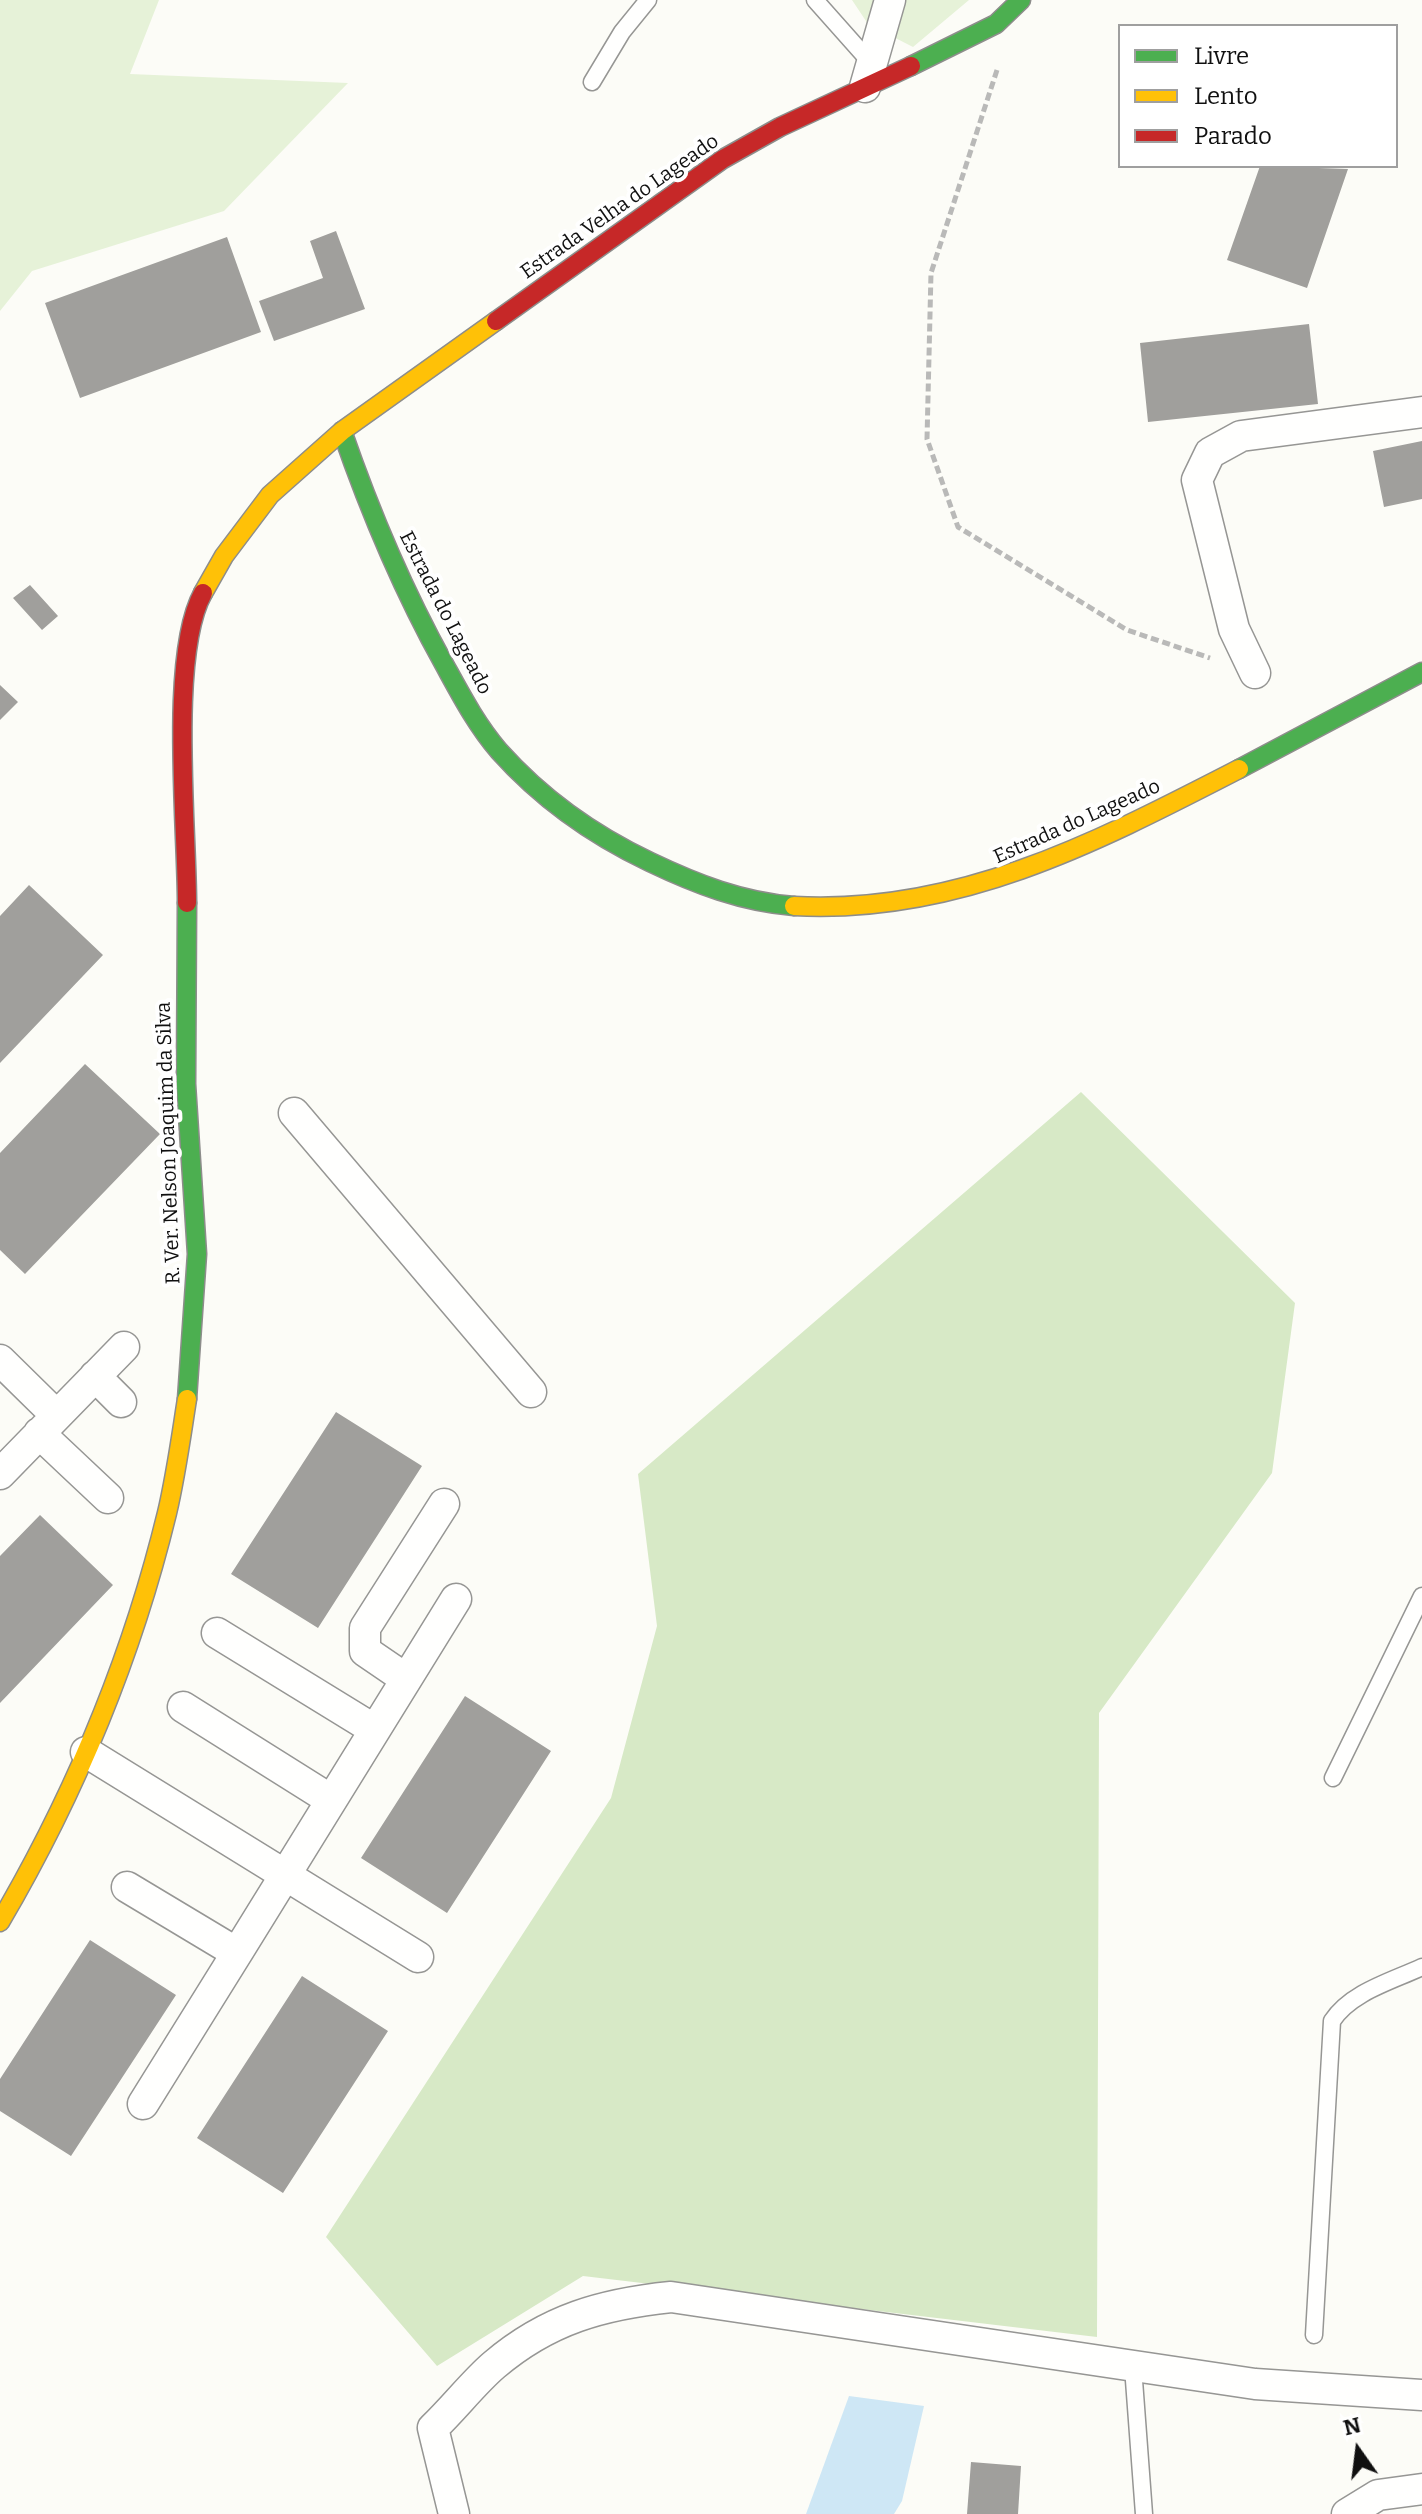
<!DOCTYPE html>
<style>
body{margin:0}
#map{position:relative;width:1422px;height:2514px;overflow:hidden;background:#fcfcf7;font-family:Bitter,serif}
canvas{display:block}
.legend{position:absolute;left:1118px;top:24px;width:280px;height:144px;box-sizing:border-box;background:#fff;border:2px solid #9f9f9f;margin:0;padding:10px 14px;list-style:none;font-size:24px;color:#101010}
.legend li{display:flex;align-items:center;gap:16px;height:40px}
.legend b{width:40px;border:2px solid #9f9f9f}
.north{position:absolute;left:1318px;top:2410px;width:80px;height:80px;-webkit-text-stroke:6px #fff;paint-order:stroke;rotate:346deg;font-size:22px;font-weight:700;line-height:32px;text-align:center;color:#101010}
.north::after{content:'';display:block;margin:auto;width:28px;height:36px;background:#101010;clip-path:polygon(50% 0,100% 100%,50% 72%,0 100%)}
</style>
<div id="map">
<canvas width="1422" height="2514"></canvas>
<ul class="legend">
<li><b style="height:10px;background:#4caf50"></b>Livre</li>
<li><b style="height:10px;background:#ffc107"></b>Lento</li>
<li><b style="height:10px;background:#c62828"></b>Parado</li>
</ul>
<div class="north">N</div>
</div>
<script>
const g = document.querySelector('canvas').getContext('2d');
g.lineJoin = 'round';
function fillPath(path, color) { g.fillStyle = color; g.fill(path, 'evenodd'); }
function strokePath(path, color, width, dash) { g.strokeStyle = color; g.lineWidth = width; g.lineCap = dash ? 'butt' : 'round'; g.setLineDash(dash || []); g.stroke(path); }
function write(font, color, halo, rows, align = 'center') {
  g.font = font + ' Bitter,serif'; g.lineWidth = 8; g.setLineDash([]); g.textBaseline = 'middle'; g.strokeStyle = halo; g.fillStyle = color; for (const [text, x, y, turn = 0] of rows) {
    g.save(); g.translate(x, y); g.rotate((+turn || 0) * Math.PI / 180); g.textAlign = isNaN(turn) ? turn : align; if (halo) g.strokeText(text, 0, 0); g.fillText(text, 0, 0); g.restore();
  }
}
fillPath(new Path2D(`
 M0,0H159L130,74L348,83L224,211L32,271L0,311Z
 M852,0H969L913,47L868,24Z`), '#e6f2d8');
fillPath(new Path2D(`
 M1081,1092L1295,1303L1272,1473L1099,1713L1097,2337L583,2276L437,2366L326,2237L611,1798L657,1626L638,1474Z`), '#d7e9c6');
fillPath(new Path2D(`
 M849,2396L924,2406L902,2501L894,2514H806Z`), '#cee7f5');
fillPath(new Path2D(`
 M1260,166L1348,169L1307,288L1227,260Z
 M336,231L365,309L274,341L259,301L323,278L310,241Z
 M227,237L261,332L80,398L45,303Z
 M1309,324L1318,404L1148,422L1140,343Z
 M1422,441V499L1384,507L1373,451Z
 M30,585L58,616L42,630L13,598Z
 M0,685L18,702L0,720Z
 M29,885L103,955L0,1063V916Z
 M85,1064L160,1134L25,1274L0,1250V1153Z
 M336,1412L422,1466L318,1628L231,1574Z
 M40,1515L113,1585L0,1703V1556Z
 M465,1696L551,1751L447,1913L361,1858Z
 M90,1940L176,1995L71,2156L0,2111V2079Z
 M302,1976L388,2031L283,2193L197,2138Z
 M971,2462L1021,2466L1018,2514H967Z`), '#a09f9c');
const lane = new Path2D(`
 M815,0L871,63
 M592,82L622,32L648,0
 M1333,1778L1422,1596
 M1314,2335L1332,2021C1351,1992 1392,1981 1422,1967
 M1133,2367L1144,2514`);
const street = new Path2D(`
 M865,87L890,0
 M1255,673L1234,629L1197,480L1210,453L1241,436L1422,412
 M294,1113L531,1392
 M0,1360L56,1415
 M95,1376L121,1402
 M39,1433L108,1498
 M0,1474L124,1347
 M217,1633L375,1730
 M406,1679L365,1651V1628L444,1504
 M183,1707L331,1800
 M86,1752L418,1957
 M127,1887L237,1953L456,1599
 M143,2104L237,1953
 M454,2514L433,2428C454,2408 474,2382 494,2365C548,2319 603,2304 671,2297L1255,2384L1422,2395
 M1347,2514L1378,2495L1422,2489`);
const fast = new Path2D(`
 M911,66L996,24L1021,0
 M342,431C370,512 403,590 444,664C461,695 476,724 499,751C541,798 593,835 650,862C696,884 742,902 794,906
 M1239,769L1422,672
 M187,903L186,1084L197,1254L187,1399`);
const slow = new Path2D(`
 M203,593L224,556L270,495L342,431L496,321
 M794,906C958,915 1097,842 1239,769
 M0,1922C75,1794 132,1657 167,1513C176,1475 181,1437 187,1399`);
const jam = new Path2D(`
 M496,321L723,159L780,127L911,66
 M187,903C187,827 169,654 203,593`);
strokePath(lane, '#969694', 19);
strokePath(street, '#969694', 33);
strokePath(fast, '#8d8d8b', 21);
strokePath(slow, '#8d8d8b', 21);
strokePath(jam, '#8d8d8b', 21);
strokePath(new Path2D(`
 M997,70L931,273L927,439L958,527L1127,630L1210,658`), '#b9b9b8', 5, [8, 4]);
strokePath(lane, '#fffffe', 16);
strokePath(street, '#fffffe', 30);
strokePath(fast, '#4caf50', 18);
strokePath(slow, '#ffc107', 18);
strokePath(jam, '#c62828', 18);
write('20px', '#101010', '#fff', [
 ["Estrada Velha do Lageado",620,207,-35],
 ["Estrada do Lageado",445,613,63],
 ["Estrada do Lageado",1077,822,-24],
 ["R. Ver. Nelson Joaquim da Silva",169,1143,-92]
]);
</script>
